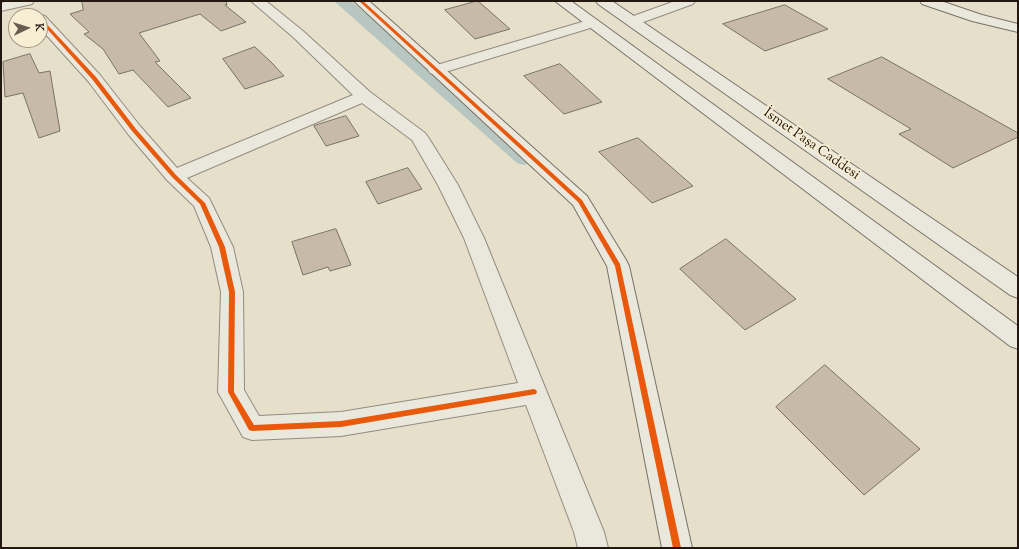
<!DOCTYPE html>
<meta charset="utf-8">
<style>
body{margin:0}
#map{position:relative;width:1019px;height:549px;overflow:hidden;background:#e6dfc9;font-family:"Sorts Mill Goudy",serif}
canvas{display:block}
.frame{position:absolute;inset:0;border:2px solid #221711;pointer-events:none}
.north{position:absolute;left:8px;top:8px;width:40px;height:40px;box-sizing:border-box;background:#f7eed3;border:1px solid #a29885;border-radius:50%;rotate:86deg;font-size:11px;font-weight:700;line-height:16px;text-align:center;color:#221711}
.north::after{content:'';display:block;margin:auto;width:14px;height:18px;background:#675d51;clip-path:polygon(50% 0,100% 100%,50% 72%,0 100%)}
</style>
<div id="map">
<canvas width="1019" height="549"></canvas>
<div class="frame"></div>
<div class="north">K</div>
</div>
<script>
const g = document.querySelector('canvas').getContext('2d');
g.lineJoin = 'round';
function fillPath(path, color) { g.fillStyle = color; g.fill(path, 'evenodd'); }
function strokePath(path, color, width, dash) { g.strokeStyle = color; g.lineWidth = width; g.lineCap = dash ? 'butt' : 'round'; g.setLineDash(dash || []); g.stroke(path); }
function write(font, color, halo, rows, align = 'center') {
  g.font = font + ' "Sorts Mill Goudy",serif'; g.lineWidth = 3.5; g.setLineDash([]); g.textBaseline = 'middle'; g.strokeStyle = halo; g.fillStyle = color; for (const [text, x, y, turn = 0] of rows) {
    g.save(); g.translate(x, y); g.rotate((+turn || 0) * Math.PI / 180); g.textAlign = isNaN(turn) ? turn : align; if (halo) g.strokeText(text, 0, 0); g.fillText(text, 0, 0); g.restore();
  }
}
fillPath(new Path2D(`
 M334,1H351L531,153L535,158L531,163L524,165L517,163Z`), '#b7c6c1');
const building = new Path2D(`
 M82,1H226L227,5H225L246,22L221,31L200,14L139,33L160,61L155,62L191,98L168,107L133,70L119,74L103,49L84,34L89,32L70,14L83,10Z
 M478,1L510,29L475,39L445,10Z
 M785,5L828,29L765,51L723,24Z
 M255,47L272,63L284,76L245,89L223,59Z
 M30,54L39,73L50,71L60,131L39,138L23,93L5,97L3,62Z
 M882,57L1018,133V137L953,168L899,134L911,129L828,79Z
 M560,64L602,102L564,114L524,76Z
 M346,116L359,136L326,146L314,126Z
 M638,138L693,186L652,203L599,152Z
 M408,168L422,189L378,204L366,182Z
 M336,229L351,265L330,271L328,267L303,275L292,242Z
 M726,239L796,299L745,330L680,269Z
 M825,365L920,449L864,495L776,407Z`);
fillPath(building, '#c8baa9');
strokePath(building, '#777267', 1);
const street = new Path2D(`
 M9,1H34L32,4L1,11V3Z
 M251,1H266L303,31L370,92L425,133L428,137L458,185L484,238L604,532L608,548H578L574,532L526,405L341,436L252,440L243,437L218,392L221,292L211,247L194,206L167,180L128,134L88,81L40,28V16H35L40,15L45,16L100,75L140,126L177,168L353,95L293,37ZM362,103L412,140L438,185L464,238L518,383L341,412L259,416L244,390L243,292L233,247L209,198L187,178Z
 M675,1H695L693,4L638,24L633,25L628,24L626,21L628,18Z
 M592,19L597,20L599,23L597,26L442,73L436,75L430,73L428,70L430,67Z`);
const secondary = new Path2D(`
 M354,1H369L587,196L626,260L629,266L692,548H662L607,266L573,205Z
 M555,1H571L1018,326V349L1010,346Z
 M596,1H612L1018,277V298L1010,295L598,4Z
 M920,1H941L982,15L1018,24V32L972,21L922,4Z`);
strokePath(street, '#928c80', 2);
strokePath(secondary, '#777267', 2);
fillPath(street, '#eae7dc');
fillPath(secondary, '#eae7dc');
fillPath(new Path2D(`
 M359,1H363L582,200L620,264L681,548H673L615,266L578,202Z
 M40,18H41L96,77L136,129L176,175L205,203L225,247L235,292L234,392L254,425L341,421L534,389L536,390L537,392L536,394L341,427L252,431L249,430L228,392L229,292L219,247L200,204L172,177L132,131L92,79L40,21Z`), '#e8590c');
write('14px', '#221711', '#f7eed3', [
 ["İsmet Paşa Caddesi",811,145,35]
]);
</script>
